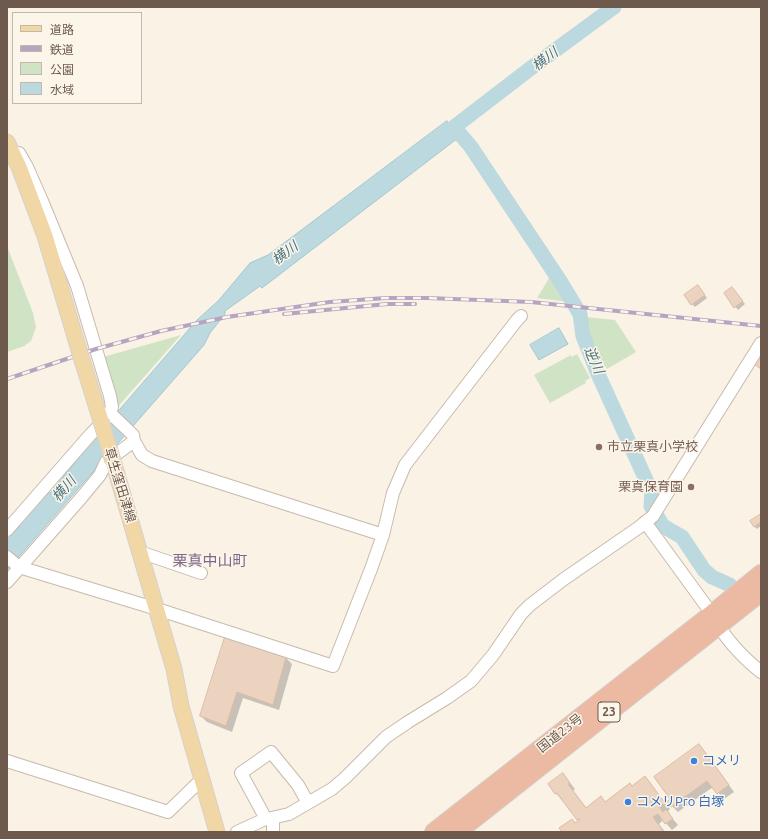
<!DOCTYPE html>
<meta charset="utf-8">
<style>
body{margin:0}
#map{position:relative;width:768px;height:839px;overflow:hidden;background:#f9f2e5;font-family:Ubuntu,"Noto Sans JP",sans-serif}
canvas{display:block}
.frame{position:absolute;inset:0;border:8px solid #6e5a4d;pointer-events:none}
.legend{position:absolute;left:12px;top:12px;width:130px;height:92px;box-sizing:border-box;background:#fcf6ea;border:1px solid #c3b8ab;margin:0;padding:5px 7px;list-style:none;font-size:12px;color:#6e5a4d}
.legend li{display:flex;align-items:center;gap:8px;height:20px}
.legend b{width:20px;border:1px solid #c3b8ab}
</style>
<div id="map">
<canvas width="768" height="839"></canvas>
<div class="frame"></div>
<ul class="legend">
<li><b style="height:5px;background:#f0d7a5"></b>道路</li>
<li><b style="height:5px;background:#b5a5c1"></b>鉄道</li>
<li><b style="height:11px;background:#d0e4c5"></b>公園</li>
<li><b style="height:11px;background:#bcd9e0"></b>水域</li>
</ul>
</div>
<script>
const g = document.querySelector('canvas').getContext('2d');
g.lineJoin = 'round';
function fillPath(path, color) { g.fillStyle = color; g.fill(path, 'evenodd'); }
function strokePath(path, color, width, dash) { g.strokeStyle = color; g.lineWidth = width; g.lineCap = dash ? 'butt' : 'round'; g.setLineDash(dash || []); g.stroke(path); }
function write(font, color, halo, rows, align = 'center') {
  g.font = font + ' Ubuntu,"Noto Sans JP",sans-serif'; g.lineWidth = 3; g.setLineDash([]); g.textBaseline = 'middle'; g.strokeStyle = halo; g.fillStyle = color; for (const [text, x, y, turn = 0] of rows) {
    g.save(); g.translate(x, y); g.rotate((+turn || 0) * Math.PI / 180); g.textAlign = isNaN(turn) ? turn : align; if (halo) g.strokeText(text, 0, 0); g.fillText(text, 0, 0); g.restore();
  }
}
fillPath(new Path2D(`
 M7,246L33,313L36,327L31,341L24,346L7,352Z
 M551,275L569,302L537,298Z
 M585,317L615,320L636,352L607,369C597,353 582,337 585,317Z
 M181,335L114,411L103,357Z
 M577,354L590,378L585,381L586,383L550,403L534,375L571,355V357Z`), '#d0e4c5');
const water = new Path2D(`
 M447,121L458,138L262,288L260,286L225,311V314L210,333L204,345L7,570V540L20,526L21,521L45,493H50L95,438L197,320L219,300L250,263L268,255Z
 M559,328L568,344L539,360L530,345Z`);
fillPath(water, '#bcd9e0');
strokePath(water, '#a3c7d0', 1);
fillPath(new Path2D(`
 M732,288L745,304L738,310L725,293Z
 M700,289L707,298L695,307L692,304Z
 M761,515V526L757,529L754,526Z
 M286,658L292,664L279,710L243,698L232,732L207,722L201,716Z
 M699,746L705,752L734,792L724,799L713,787L678,812L672,806V800Z
 M563,774L575,789L573,791L586,808L601,797L606,803L632,787L645,778L670,809L667,812L678,825L672,830L663,820L659,824L665,832H563L579,821L556,793Z`), '#0003');
strokePath(new Path2D(`
 M455,128L471,147L560,281L580,314L583,336L598,374L652,493L651,506L663,526L682,537L704,570L712,577L730,585
 M436,141L531,68L614,7`), '#bcd9e0', 15);
const building = new Path2D(`
 M698,285L705,295L691,305L684,295Z
 M732,287L743,301L734,308L724,293Z
 M761,354V369L754,364Z
 M761,514V522L754,527L750,521Z
 M225,637L286,657L273,705L237,692L226,726L200,716Z
 M699,744L729,785L717,794L707,781L671,807L667,802L670,799L654,777Z
 M563,773L570,783L568,784L586,808L601,796L605,802L630,783L632,786L645,776L665,803L659,807L663,812L666,809L673,819L665,824L658,814L653,817L664,832H562L559,828L572,819L575,823L580,819L577,820L557,793L555,794L548,784Z`);
fillPath(building, '#ebd3c0');
strokePath(building, '#dbbaa2', 1);
const minor = new Path2D(`
 M19,153L27,167L42,201L77,286L110,396L112,407L110,413L133,435L134,441L142,455L152,461L383,535
 M645,522L712,614C724,638 741,656 761,672
 M7,530L90,435L107,418
 M140,552L201,573
 M7,557L19,567L157,609L333,666L371,569L383,535L393,493L405,465L517,320L521,316
 M7,582L81,498L100,475L106,462L134,441
 M7,761L168,812L202,779
 M273,818V832
 M266,819L241,773L271,752L298,785L308,803
 M237,832L263,820L289,814L332,789L345,778L386,737L408,722L447,698L471,681L493,655L521,614L530,605L564,579L638,528L653,516L761,343`);
const major = new Path2D(`
 M7,142L19,167L45,236L79,350
 M83,363L101,421
 M113,461L174,669L181,706L217,832`);
const highway = new Path2D(`
 M434,832L712,614L761,574
 M457,832L761,592`);
strokePath(minor, '#c8baac', 14);
strokePath(major, '#d6d1cd', 17);
strokePath(highway, '#d6d1cd', 20);
strokePath(minor, '#fff', 12);
strokePath(major, '#f0d7a5', 15);
strokePath(highway, '#ecb9a3', 18);
const rail = new Path2D(`
 M284,314L387,304H415
 M7,379L96,349L161,331L227,317L330,302L386,298H427L531,302L761,326`);
strokePath(rail, '#b5a5c1', 4);
strokePath(rail, '#fcf6ea', 2.5, [8]);
const majorBridge = new Path2D(`
 M79,350L83,363
 M101,421L113,461`);
strokePath(majorBridge, '#d6d1cd', 17, []);
strokePath(majorBridge, '#f0d7a5', 15);
for (const [x, y, r, color] of [
 [599,447,4,"#8d6e63"],
 [691,487,4,"#8d6e63"],
 [694,761,4,"#3f7fe0"],
 [628,802,4,"#3f7fe0"]
]) { const dot = new Path2D(); dot.arc(x, y, r, 0, 2 * Math.PI); g.fillStyle = color; g.fill(dot); strokePath(dot, '#fcf6ea', 1.5); }
for (const [x, y, w] of [
 [609,712,22]
]) { const box = new Path2D(); box.roundRect(x - w / 2, y - 10, w, 20, 3); g.fillStyle = '#fcf6ea'; g.fill(box); strokePath(box, '#6e5a4d', 1); }
write('bold 12px', '#6e5a4d', null, [
 ["23",609,712]
]);
write('13px', '#785e54', '#fcf6ea', [
 ["市立栗真小学校",607,447],
 ["栗真保育園",683,487,"right"]
], 'left');
write('13px', '#6e5a4d', '#fcf6ea', [
 ["草生窪田津線",120,485,73],
 ["国道23号",560,733,-38]
]);
write('13px', '#366cbe', '#fcf6ea', [
 ["コメリ",702,761],
 ["コメリPro 白塚",636,802]
], 'left');
write('italic 14px', '#4a747f', '#fcf6ea', [
 ["横川",545,59,-37],
 ["横川",285,253,-37],
 ["逆川",594,360,66],
 ["横川",64,489,-49]
]);
write('15px', '#7f668b', '#fcf6ea', [
 ["栗真中山町",210,561]
]);
</script>
